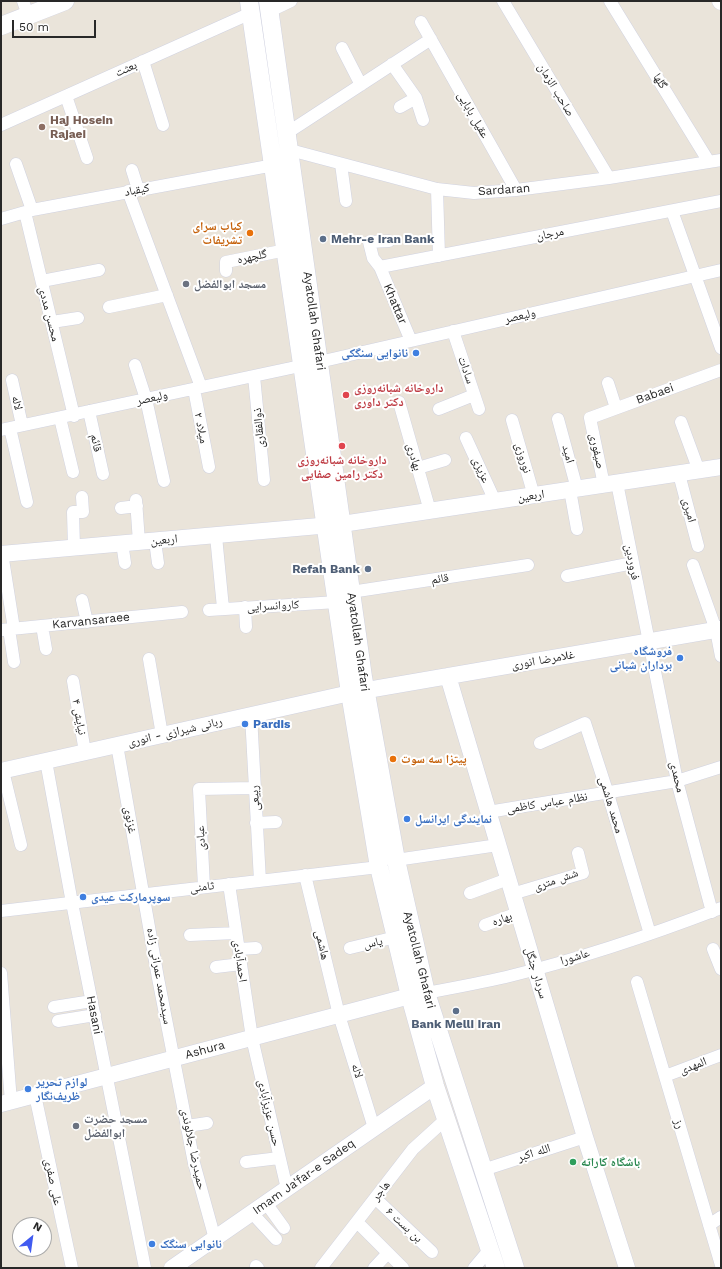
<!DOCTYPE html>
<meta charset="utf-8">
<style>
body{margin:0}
#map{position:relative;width:722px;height:1269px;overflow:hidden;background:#eae4da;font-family:"Work Sans",sans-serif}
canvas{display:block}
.frame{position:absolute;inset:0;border:2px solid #282828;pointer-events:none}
.north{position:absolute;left:12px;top:1217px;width:40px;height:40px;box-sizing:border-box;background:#fff;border:1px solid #a9a9a9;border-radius:50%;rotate:29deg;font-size:11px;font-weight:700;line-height:16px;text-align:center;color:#282828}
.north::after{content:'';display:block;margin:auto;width:14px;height:18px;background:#415bf0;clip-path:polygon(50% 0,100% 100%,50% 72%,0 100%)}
.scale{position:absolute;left:12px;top:20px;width:84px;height:18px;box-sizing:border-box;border:2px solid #282828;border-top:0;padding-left:5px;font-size:12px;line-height:14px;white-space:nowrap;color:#282828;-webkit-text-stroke:3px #fff;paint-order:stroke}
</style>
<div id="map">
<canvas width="722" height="1269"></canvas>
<div class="frame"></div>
<div class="north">N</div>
<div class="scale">50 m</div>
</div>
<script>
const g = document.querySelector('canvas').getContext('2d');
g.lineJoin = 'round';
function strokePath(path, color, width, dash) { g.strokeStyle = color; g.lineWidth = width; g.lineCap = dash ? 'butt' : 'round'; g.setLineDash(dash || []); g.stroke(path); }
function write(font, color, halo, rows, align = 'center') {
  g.font = font + ' "Work Sans","Noto Naskh Arabic",sans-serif'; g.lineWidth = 4; g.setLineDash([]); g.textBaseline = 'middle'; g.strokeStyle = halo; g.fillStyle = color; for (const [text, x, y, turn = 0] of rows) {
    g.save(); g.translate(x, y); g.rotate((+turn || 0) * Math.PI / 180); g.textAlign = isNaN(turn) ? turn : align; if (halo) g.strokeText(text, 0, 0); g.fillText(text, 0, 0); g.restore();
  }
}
const minor = new Path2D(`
 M23,1L28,15
 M503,1L609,178
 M610,1L709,162
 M270,11L291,1
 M421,22L516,190
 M342,48L361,85
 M143,61L163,125
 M392,64L416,98L423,120
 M66,96L87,158
 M400,107L416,98
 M1,125L251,13
 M287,133L431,39
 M290,150L437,189L474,193L516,190L609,178L721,160
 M16,164L32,210
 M341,164L346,201
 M132,170L138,189
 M437,189L439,256
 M128,191L201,387
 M672,211L721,348
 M25,212L74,416
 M1,219L32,210L274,165
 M389,241L369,242L373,258L380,267L411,341
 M380,267L721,201
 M226,271V262L286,250
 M42,281L99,270
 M109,307L167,295
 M52,322L78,318
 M453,331L479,409
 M135,365L146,399L164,481
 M254,376L264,480
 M12,380L22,425
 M608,383L616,408
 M194,389L209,467
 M399,402L430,511
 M439,409L474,395
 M89,411L103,474
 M60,418L73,472
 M558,419L577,489
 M512,420L534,496
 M681,422L699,471
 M10,428L27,502
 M1,430L319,362L721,270
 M466,438L495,501
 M418,468L445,460
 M679,474L698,546
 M617,483L677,781L712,912
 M604,485L590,418L721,370
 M570,490L577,529
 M136,500L139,542
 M121,508L137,506
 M216,536L223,608
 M155,541L158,563
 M122,543L125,563
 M74,547L73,512H83L82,497
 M2,553L14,629
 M693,565L716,630L721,656
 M567,576L633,563
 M351,592L528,565
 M82,600L87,622
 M245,607L246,627
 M209,610L337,602
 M42,626L46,649
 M9,629L14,662
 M1,630L182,612
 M149,659L162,735
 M73,681L85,752
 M251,715L260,881
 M540,743L585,723L608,794L650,934
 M117,745L158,978L194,1163L215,1239
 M46,761L72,903L145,1268
 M3,771L21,845
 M488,812L677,781L721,767
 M256,823L276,822
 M396,860L498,845
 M305,875L339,1015L374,1128
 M229,884L252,1038L287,1189
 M204,887L199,789L254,788
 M470,893L508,879
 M512,894L583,873L578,853
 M1,911L379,867
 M485,925L518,913
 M190,935L236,933
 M350,948L396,937
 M239,949L256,948
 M713,949L721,969
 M216,967L241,964
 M1,973L11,1102
 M637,982L721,1265
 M426,993C453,988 480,983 506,977C579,959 651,935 721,908
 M54,1007L92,1001
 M58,1021L95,1015
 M665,1076L721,1055
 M35,1095L72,1268
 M187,1126L207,1123
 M246,1162L279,1158
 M483,1170L585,1137
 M375,1198L432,1252
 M266,1203L284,1228
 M252,1213L276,1239
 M357,1222L403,1268
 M709,1225L721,1217
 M256,1266L258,1268
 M321,1268L413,1149L446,1119
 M374,1268L388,1253
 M474,1268L490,1249`);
const tertiary = new Path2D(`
 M720,1L721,2
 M1,554L342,524L721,467
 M448,676L585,1137L627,1268
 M1,771L350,693L721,629
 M1,1104L410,996
 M172,1268L435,1086`);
const secondary = new Path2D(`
 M249,1L350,693L379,867L410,996L435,1086L496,1268
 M268,1L363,677L396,860L426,993L515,1268
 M1,26L65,1`);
strokePath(minor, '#d0d2e0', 13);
strokePath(tertiary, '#d0d2e0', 17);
strokePath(secondary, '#d0d2e0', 19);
strokePath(minor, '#fff', 12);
strokePath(tertiary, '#fff', 16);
strokePath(secondary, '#fff', 18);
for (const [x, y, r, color] of [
 [42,127,4,"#8d6e63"],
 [250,233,4,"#e8710a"],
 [323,239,4,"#5c6f8a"],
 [186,284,4,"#6b7280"],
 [416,353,4,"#3f7fe0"],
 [346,395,4,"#e0444e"],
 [342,446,4,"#e0444e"],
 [368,569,4,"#5c6f8a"],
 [680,658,4,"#3f7fe0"],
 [245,724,4,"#3f7fe0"],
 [393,759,4,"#e8710a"],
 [407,819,4,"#3f7fe0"],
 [83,897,4,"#3f7fe0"],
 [456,1011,4,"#5c6f8a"],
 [28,1089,4,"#3f7fe0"],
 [76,1126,4,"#6b7280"],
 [573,1162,4,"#2e9e5b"],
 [152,1244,4,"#3f7fe0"]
]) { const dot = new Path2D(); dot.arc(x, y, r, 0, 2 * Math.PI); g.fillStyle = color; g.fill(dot); strokePath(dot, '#fff', 1.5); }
write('12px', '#282828', '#fff', [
 ["بعثت",126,69,-24],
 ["گلها",660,81,59],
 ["صاحب الزمان",556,90,59],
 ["عقیل بابایی",473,115,60],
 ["کیقباد",137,190,-11],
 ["Sardaran",504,190,-4],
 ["مرجان",550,234,-11],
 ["گلچهره",252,257,-12],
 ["Khattar",395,304,67],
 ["محسن مددی",49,314,76],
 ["ولیعصر",520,316,-13],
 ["Ayatollah Ghafari",314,321,82],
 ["سادات",466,370,71],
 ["Babaei",655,394,-20],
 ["ولیعصر",152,398,-12],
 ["لاله",17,403,78],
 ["میلاد ۲",201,428,79],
 ["ذوالفقاری",259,428,-95],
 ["قائم",96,443,78],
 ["صیفوری",597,451,78],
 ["امید",568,454,75],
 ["بهادری",414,457,74],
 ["نوروزی",523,458,73],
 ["عزیزی",481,470,66],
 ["اربعین",531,496,-8],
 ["امیری",689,510,75],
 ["اربعین",164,540,-5],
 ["فروردین",632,562,79],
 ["قائم",440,579,-9],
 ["کاروانسرایی",273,606,-3],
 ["Karvansaraee",91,621,-6],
 ["Ayatollah Ghafari",358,642,82],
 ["غلامرضا انوری",543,660,-10],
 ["نیایش ۴",79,717,80],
 ["ربانی شیرازی - انوری",175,732,-13],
 ["محمدی",677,777,77],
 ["ربیعی",255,798,-93],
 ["نظام عباس کاظمی",547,803,-9],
 ["محمد هاشمی",611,805,73],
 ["غزنوی",130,820,80],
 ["عبادی",201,838,-93],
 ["شش متری",556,880,-19],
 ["ثامنی",202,887,-7],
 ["بهاره",502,919,-19],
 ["یاس",373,943,-13],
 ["هاشمی",322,945,77],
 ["عاشورا",575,957,-17],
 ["Ayatollah Ghafari",419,960,76],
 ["احمدآبادی",240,961,82],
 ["سردار جنگل",536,973,73],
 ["سیدمحمد عمرانی زاده",159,976,80],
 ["Hasani",94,1015,79],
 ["Ashura",205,1050,-15],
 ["المهدی",693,1066,-21],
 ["لاله",357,1071,72],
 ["حسن عزیزآبادی",269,1113,77],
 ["رز",679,1124,73],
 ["حمیدرضا جلالوندی",193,1149,78],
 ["الله اکبر",534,1153,-18],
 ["Imam Ja'far-e Sadeq",304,1177,-35],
 ["علی صفری",53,1182,78],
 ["هاجر",381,1191,-52],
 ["بن بست ۶",404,1225,43]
]);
write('bold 12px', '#785e54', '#fff', [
 ["Haj Hosein",50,120],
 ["Rajaei",50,134]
], 'left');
write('bold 12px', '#c56008', '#fff', [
 ["کباب سرای",242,226],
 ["تشریفات",242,240],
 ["پیتزا سه سوت",401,759,"left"]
], 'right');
write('bold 12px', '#4e5e75', '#fff', [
 ["Mehr-e Iran Bank",331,239],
 ["Refah Bank",360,569,"right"],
 ["Bank Melli Iran",456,1024,"center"]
], 'left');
write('bold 12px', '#5b616d', '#fff', [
 ["مسجد ابوالفضل",194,284],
 ["مسجد حضرت",84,1119],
 ["ابوالفضل",84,1133]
], 'left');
write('bold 12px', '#366cbe', '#fff', [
 ["نانوایی سنگکی",408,353,"right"],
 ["فروشگاه",672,651,"right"],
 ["برداران شبانی",672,665,"right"],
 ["Pardis",253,724],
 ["نمایندگی ایرانسل",415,819],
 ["سوپرمارکت عیدی",91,897],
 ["لوازم تحریر",36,1082],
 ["ظریف‌نگار",36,1096],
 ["نانوایی سنگک",160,1244]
], 'left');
write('bold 12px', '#be3a42', '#fff', [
 ["داروخانه شبانه‌روزی",354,388],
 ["دکتر داوری",354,402],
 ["داروخانه شبانه‌روزی",342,460,"center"],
 ["دکتر رامین صفایی",342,474,"center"]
], 'left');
write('bold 12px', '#27864d', '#fff', [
 ["باشگاه کاراته",581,1162]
], 'left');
</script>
